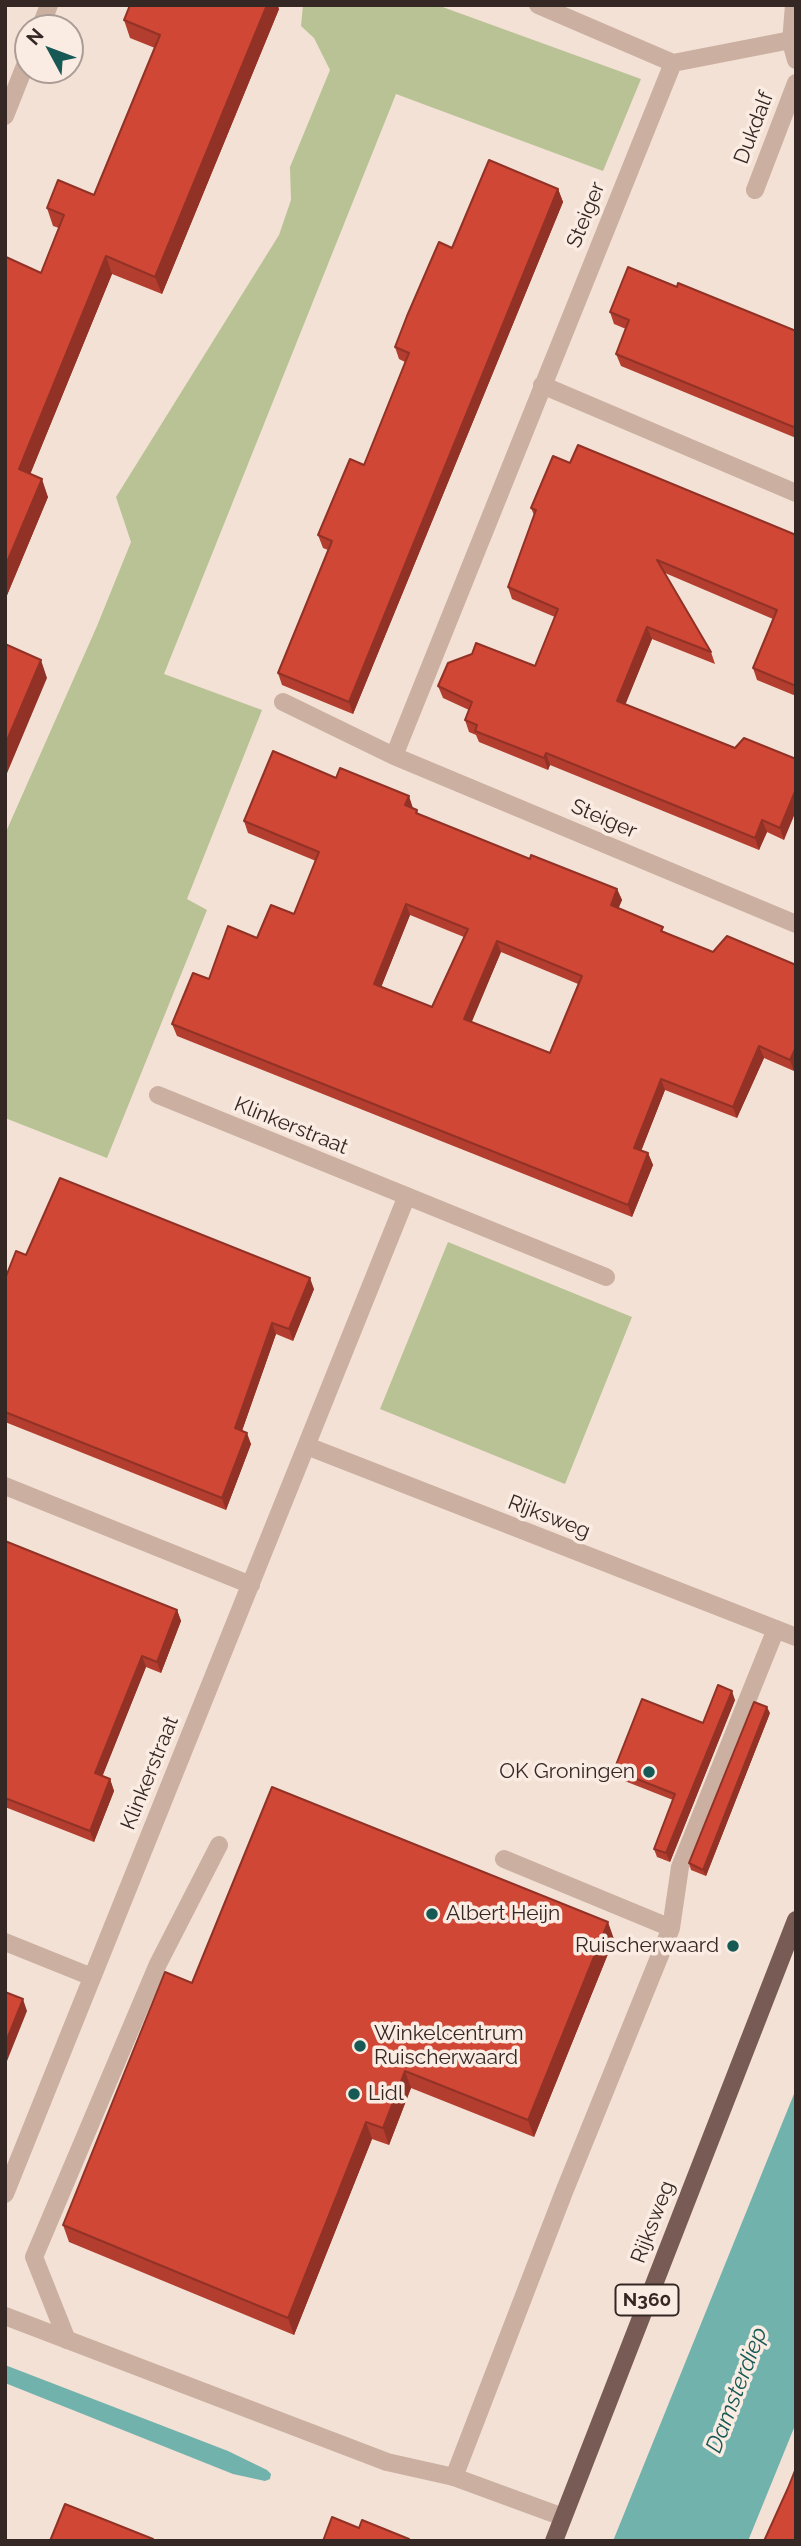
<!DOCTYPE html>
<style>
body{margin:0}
#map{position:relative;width:801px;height:2546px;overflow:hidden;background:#f3e1d5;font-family:Raleway,sans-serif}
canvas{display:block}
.frame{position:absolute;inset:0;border:7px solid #352724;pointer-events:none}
.north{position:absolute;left:14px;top:14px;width:70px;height:70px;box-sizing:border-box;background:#faece2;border:2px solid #ab9d96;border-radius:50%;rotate:311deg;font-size:19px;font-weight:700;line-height:28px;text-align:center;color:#352724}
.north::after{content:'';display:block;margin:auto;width:24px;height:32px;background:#175955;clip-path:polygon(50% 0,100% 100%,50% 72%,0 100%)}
</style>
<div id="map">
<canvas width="801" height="2546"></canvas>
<div class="frame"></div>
<div class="north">N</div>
</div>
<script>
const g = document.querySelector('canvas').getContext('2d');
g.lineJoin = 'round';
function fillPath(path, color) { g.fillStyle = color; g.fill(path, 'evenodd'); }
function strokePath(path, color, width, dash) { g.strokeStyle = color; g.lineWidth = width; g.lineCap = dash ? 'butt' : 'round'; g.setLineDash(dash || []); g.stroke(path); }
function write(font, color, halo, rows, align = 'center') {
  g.font = font + ' Raleway,sans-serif'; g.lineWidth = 7; g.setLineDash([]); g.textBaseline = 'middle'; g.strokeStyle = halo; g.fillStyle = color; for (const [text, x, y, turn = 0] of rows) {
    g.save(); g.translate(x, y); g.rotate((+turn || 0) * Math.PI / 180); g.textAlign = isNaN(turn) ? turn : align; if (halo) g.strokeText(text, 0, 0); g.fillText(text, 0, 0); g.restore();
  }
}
fillPath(new Path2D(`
 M303,5H437L641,79L603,171L396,94L164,674L262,710L187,899L207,910L107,1158L5,1118V834L97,626L131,542L116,497L279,235L291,200L290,167L330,70L314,38L301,26Z
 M448,1242L632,1317L565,1484L380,1409Z`), '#b9c295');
fillPath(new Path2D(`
 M796,2089V2423L748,2541H613Z
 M5,2365L228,2451L267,2470L271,2474L270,2479L265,2481L233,2474L5,2383Z`), '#72b2ac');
strokePath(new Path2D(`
 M794,5L791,42L796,60
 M755,190L796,83
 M504,1859L671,1928
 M67,2340L34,2257L158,1964L219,1845
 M454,2477L564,2192L671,1928L680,1867L776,1629`), '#cbafa1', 18);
strokePath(new Path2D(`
 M538,5L673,63L796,39
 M40,28L49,5
 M673,63L394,756L796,924
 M5,116L28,58
 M542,385L796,493
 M283,702L394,756
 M158,1095L606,1277
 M307,1446L796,1637
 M5,1486L251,1585
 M5,1942L92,1977
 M5,2194L406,1198
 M5,2316L387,2462L454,2477L563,2517`), '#cbafa1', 18);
strokePath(new Path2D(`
 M554,2541L796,1920`), '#785b54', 18);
fillPath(new Path2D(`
 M172,6L279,9L162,294L112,274L30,474L48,497L5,600V259L41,273L59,228L53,226L47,208L94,195L155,48L130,38L124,20Z
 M558,189L563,202L353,714L282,685L278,673L328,550L323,548L318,535L364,465L405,362L399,359L395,347L452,248Z
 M677,287L796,331V438L621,366L616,354L626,329L614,324L610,312Z
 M570,463L796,535V696L757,680L753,668L773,619L665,573L711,652L715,664L652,639L625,704L735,748L796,759L784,840L767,832L759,850L550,765L548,770L479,742L476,735L469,732L465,720L469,710L443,698L438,686L535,666L555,617L512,599L508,587L534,515L531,508Z
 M336,778L417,810L418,814L530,859L617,889L622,900L618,908L665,932L713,952L796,965V1068L794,1071L764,1058L737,1118L665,1090L641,1151L648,1153L653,1165L632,1217L177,1036L172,1024L209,979L257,938L294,914L316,861L248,833L244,821ZM410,915L464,937L432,1007L381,987ZM501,952L578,984L550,1053L471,1022Z
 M26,1255L314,1289L293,1341L276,1334L242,1431L251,1444L226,1510L5,1422V1279Z
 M5,1541L177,1610L181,1621L161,1673L146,1667L102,1776L110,1779L114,1791L94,1842L5,1807Z
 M735,1700L670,1862L657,1857L654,1849L673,1800L617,1778L614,1770L703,1723Z
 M770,1713L706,1876L691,1870L689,1863Z
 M614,1939L534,2137L411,2088L389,2145L372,2139L294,2335L69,2242L63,2225L192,1983Z`), '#b33d2e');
fillPath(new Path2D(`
 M267,5H278L279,9L162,294L155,277Z
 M558,189L563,202L353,714L349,702Z
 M106,256L112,274L25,487L19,469Z
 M42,479L48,497L5,600V567Z
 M647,627L652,639L622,713L617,701Z
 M41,660L47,678L5,778V745Z
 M546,753L550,765L548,770L544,758Z
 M796,789V811L784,840L780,828Z
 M409,796L413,808L405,805Z
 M762,820L767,832L759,850L755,838Z
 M617,889L622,900L615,917L611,905Z
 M406,904L410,915L378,995L374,984Z
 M497,941L501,952L468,1031L464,1019Z
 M759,1046L764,1058L737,1118L733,1107Z
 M795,1046L796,1068L794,1071L790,1060Z
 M661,1079L665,1090L638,1159L634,1148Z
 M648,1153L653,1165L632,1217L628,1205Z
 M310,1278L314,1289L293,1341L289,1329Z
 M272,1323L276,1334L239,1439L235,1428Z
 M247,1433L251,1444L226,1510L222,1498Z
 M177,1610L181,1621L161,1673L157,1662Z
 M142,1656L146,1667L99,1785L95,1773Z
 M732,1691L735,1700L670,1862L666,1853Z
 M767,1707L770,1713L706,1876L703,1870Z
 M110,1779L114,1791L94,1842L90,1831Z
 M608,1922L614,1939L534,2137L528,2120Z
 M23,1999L27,2011L5,2066V2044Z
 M405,2071L411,2088L389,2145L383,2128Z
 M366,2122L372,2139L294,2335L288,2318Z`), '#923226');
const building = new Path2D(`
 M130,5H169L172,6V5H267L155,277L106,256L19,469L42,479L5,567V259L6,257L41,273L64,215L47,208L58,180L94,195L160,35L124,20Z
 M489,160L558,189L349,702L278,673L332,541L318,535L350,459L364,465L409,353L395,347L407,316L439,242L452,248Z
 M628,267L677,287L678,283L796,331V428L616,354L629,320L610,312Z
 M578,445L796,535V686L753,668L777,610L657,560L711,652L647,627L617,701L735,748L744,738L796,759V789L780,828L762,820L755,838L546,753L544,758L475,731L477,725L465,720L472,702L438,686L448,663L472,654L476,643L535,666L558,609L508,587L536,510L531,508L553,456L570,463Z
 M5,644L41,660L5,745Z
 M273,751L336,778L340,768L409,796L405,805L417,810L416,813L530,859L531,855L617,889L611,905L663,927L661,931L713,952L727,936L796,965V1047L790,1060L759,1046L733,1107L661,1079L634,1148L648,1153L628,1205L172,1024L193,973L209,979L228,926L257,938L271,905L294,914L319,852L244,821ZM406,904L468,929L432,1007L374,984ZM497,941L582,976L550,1053L464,1019Z
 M60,1178L310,1278L289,1329L272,1323L235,1428L247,1433L222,1498L5,1412V1279L16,1251L26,1255Z
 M5,1541L177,1610L157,1662L142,1656L95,1773L110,1779L90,1831L5,1798Z
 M718,1685L732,1691L666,1853L654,1849L675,1794L614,1770L642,1699L703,1723Z
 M754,1702L767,1707L703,1870L689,1863Z
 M272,1787L608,1922L528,2120L405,2071L383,2128L366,2122L288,2318L63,2225L165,1972L192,1983Z
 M5,1992L23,1999L5,2044Z
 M796,2468V2541H764L788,2488Z
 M65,2504L153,2539L152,2541H50Z
 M332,2517L359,2528L362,2520L409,2539L408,2541H323Z`);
fillPath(building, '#d04736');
strokePath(building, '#923226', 2);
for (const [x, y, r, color] of [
 [649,1772,7,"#175955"],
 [432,1914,7,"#175955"],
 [733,1946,7,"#175955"],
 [360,2046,7,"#175955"],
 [354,2094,7,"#175955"]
]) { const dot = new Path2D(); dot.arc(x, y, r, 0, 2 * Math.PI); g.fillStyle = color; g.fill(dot); strokePath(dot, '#faece2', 2.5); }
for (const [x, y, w] of [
 [647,2300,63]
]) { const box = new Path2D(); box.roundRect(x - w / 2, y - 15.5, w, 31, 5); g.fillStyle = '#faece2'; g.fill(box); strokePath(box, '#352724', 2); }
write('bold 19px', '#352724', null, [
 ["N360",647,2300]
]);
write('21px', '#352724', '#faece2', [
 ["Dukdalf",754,128,-69],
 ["Steiger",586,215,-68],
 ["Steiger",604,819,23],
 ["Klinkerstraat",291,1126,22],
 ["Rijksweg",549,1517,21],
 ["Klinkerstraat",150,1773,-68],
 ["Rijksweg",653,2222,-69]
]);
write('21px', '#352724', '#faece2', [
 ["OK Groningen",635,1772,"right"],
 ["Albert Heijn",446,1914],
 ["Ruischerwaard",719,1946,"right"],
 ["Winkelcentrum",374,2034],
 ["Ruischerwaard",374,2058],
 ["Lidl",368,2094]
], 'left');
write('italic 23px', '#175955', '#faece2', [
 ["Damsterdiep",737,2390,-69]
]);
</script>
